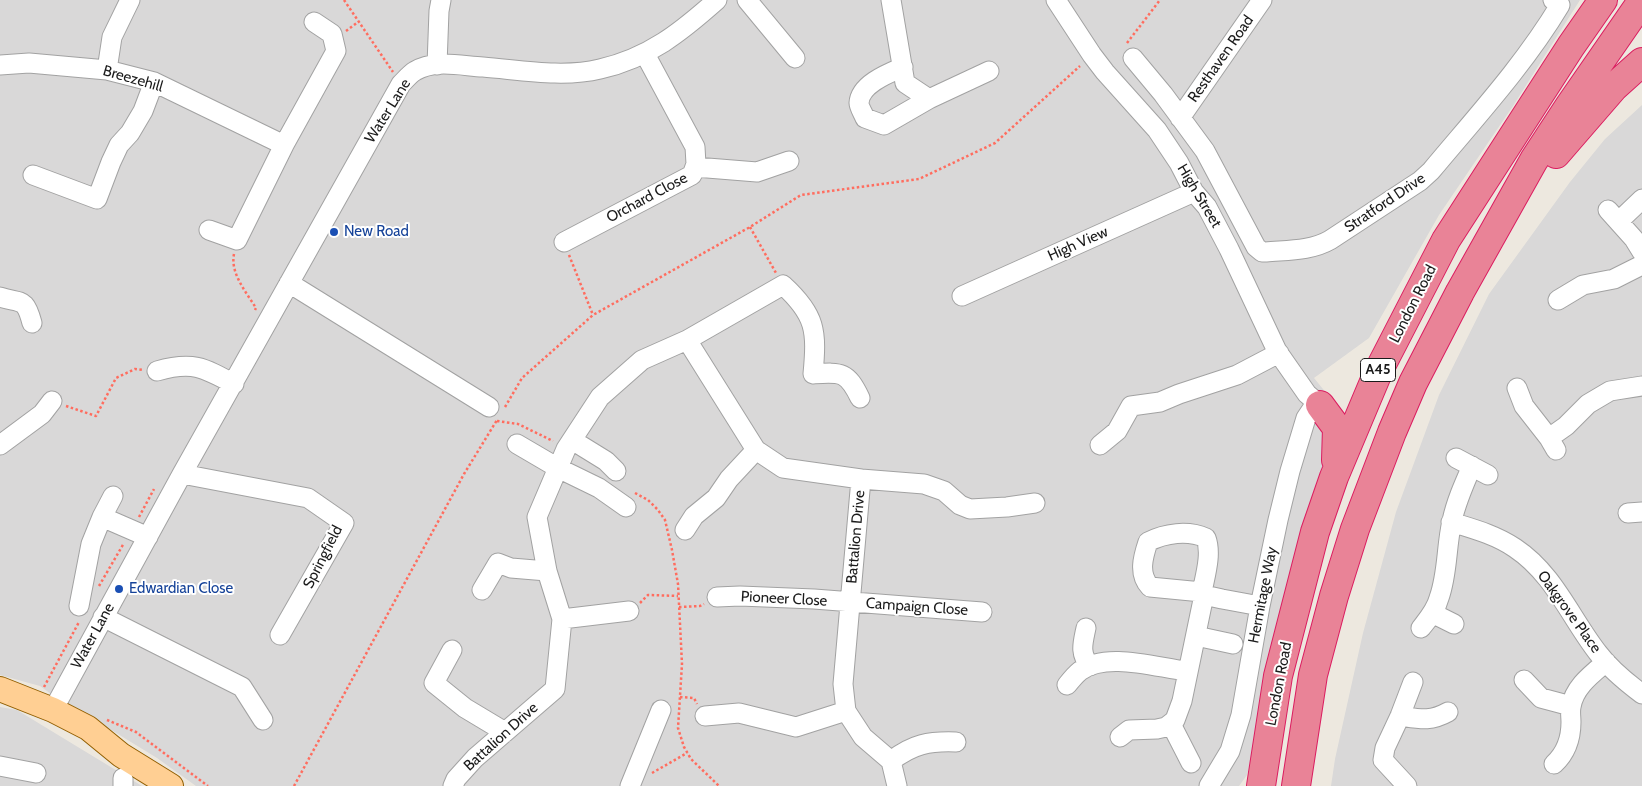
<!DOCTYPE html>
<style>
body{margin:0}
canvas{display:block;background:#ede8df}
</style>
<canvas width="1642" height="786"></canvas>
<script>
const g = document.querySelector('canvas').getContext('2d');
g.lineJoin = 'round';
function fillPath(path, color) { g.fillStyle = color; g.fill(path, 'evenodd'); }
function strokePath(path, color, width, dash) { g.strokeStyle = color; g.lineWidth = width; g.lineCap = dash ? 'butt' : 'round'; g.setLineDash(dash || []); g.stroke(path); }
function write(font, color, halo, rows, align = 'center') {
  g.font = font + ' Cabin,sans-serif'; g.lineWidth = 4; g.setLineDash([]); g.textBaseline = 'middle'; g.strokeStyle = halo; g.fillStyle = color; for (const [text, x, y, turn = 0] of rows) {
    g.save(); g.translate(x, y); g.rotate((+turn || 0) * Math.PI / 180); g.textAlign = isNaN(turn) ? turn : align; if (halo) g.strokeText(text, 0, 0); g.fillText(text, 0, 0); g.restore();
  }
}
fillPath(new Path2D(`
 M0,0H1580L1513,106L1439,215L1369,338L1314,378L1336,405L1330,443L1298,547L1258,728L1247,775L1239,786H196L157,758L113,731L79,714L40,686L0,675Z
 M1642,105V786H1331L1335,759L1363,633L1396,512L1439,395L1489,294L1570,182L1605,139Z
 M0,707L17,710L142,786H0Z`), '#d9d8d8');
const minor = new Path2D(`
 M747,0L795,58
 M891,0L905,83L929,99
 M1056,0L1092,55L1105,72L1157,130L1179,163L1194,192L1207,207L1229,249L1277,351L1307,394L1320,405
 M1133,58L1163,94L1205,151L1256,247L1262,252H1266C1287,250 1311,251 1330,240L1420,181L1431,171C1476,117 1524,65 1560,5L1553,0
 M0,65L29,63L107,70L154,82L284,145L336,51L332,34L314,22
 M437,65L439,11L441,0
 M903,67C889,73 860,84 859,103C859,107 863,113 865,118L884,125L929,99L989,71
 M107,70L112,37L130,0
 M1180,118L1262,0
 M695,167L757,172L789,161
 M33,175L97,199L111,162L119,145L130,133L143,111L154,82
 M1608,210L1634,239L1642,252
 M1619,221L1642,199
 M209,230L237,240L284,145
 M564,242L692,175L696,164L695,147L645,54
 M289,283L489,407
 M962,296L1194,192
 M0,297C22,304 25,297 32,323
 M1558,300L1583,285L1614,279L1642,265
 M687,340L783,285C816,315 817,331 813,374C841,372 847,371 860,398
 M157,371C192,361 203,367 234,384
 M1517,388L1524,406L1549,438L1556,450
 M1549,438L1566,426L1588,404L1610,391L1642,386
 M572,440L606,461L616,471
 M517,444L558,468L599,488L626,507
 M0,445L42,414L52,401
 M1100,445L1117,431L1131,406L1160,402L1179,394L1237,375L1279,353
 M1456,458L1488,475
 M182,474L308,498L344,523L280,635
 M861,479L924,484L944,491L960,505L970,509L1007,507L1035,503
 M1628,513L1642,512
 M102,517L113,496
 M1451,522C1474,529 1496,535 1515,548C1554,574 1570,617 1598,653C1610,669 1626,682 1642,694
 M685,530L694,516L716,498L729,479L756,450
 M482,590L498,563L511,568L547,571
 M1204,595L1222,599L1260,606
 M717,597L740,596L814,599L982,612
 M79,606L91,544L102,517L148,537
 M1432,613L1454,624
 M103,617L242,687L263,720
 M562,619L629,611
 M1086,628C1083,643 1079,653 1090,666
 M1421,628C1428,619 1436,610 1439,598C1448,573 1446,547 1452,521C1456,502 1464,484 1472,466
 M1196,636L1233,644
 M452,650L434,683L465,708L505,732
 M1524,680L1541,698L1571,706
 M1067,685C1071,680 1075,675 1080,671C1106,651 1158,668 1187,671
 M53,710L182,474L401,84C405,80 410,74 415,71C434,59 462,66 483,67C521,70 563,78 600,69C649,58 681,32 717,0
 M705,716L739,713L796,727L846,711
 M1400,716C1420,719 1430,722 1448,712
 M1171,724L1191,763
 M1120,737L1129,730L1157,729L1166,727L1175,720L1182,701L1204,595L1202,592C1205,576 1212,554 1206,538C1188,530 1165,533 1148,542C1143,557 1138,574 1150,587L1202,592
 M891,761C913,744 929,741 956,742
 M1554,764C1566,753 1571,738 1571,722C1571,717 1570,712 1571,707C1574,687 1592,674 1606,662
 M0,766L36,773
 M123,786V778
 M453,786L456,779L475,758L555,689L562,619L547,571L537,517L566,449L600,397L642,360L687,340L756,450L783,468L861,479L843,684L846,711L863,737L891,761L897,786
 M630,786L661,710
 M1209,786L1230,751L1241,715L1260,606L1278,520L1290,471L1306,418L1316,403
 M1407,786L1383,760L1385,748L1400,716L1413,682`);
const major = new Path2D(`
 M0,689L53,710L88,728L121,755L171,786`);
const highway = new Path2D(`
 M1556,154L1614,87L1642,62
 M1320,405L1337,428L1336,460
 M1261,786L1278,676L1315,532L1334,477L1379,370L1446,240L1571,46L1603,0
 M1296,786L1313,675L1334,596L1355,529L1392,432L1413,383L1460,292L1534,160L1570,105L1642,1`);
strokePath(minor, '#a2a2a2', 21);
strokePath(major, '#925f00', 26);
strokePath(highway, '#db1d60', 30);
strokePath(new Path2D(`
 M344,0L393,72
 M346,31L358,22
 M1127,43L1160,0
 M750,227L776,273
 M234,254C230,273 246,292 256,308L255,310
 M569,255L593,315
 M66,406L96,416L116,378L135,369L143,370
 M505,407L522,378L593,315L750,227L801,195L919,179L995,143L1080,66
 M497,421L518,424L553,441
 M635,493L648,500L658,510L665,520L672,550L678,584L682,664L678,728L684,747L691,759L719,786
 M139,517L154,489
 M99,586L124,543
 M640,603L648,595L678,596
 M679,607L700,606L704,604
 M44,687L79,622
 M680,697L694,698L697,704
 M107,720L136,732L208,786
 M652,773L687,753
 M294,786L464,474L497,420`), '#ff6d5f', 2.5, [2.5, 2.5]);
strokePath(minor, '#fff', 19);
strokePath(major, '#ffcf93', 24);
strokePath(highway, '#e98397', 28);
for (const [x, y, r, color] of [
 [334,232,5,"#1a4fb4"],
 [119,589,5,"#1a4fb4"]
]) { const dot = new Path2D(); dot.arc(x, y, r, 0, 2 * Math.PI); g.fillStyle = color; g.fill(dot); strokePath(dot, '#fff', 2); }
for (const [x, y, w] of [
 [1378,370,35]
]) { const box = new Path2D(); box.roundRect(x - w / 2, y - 11.5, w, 23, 4); g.fillStyle = '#fff'; g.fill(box); strokePath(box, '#1b1b1b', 1); }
write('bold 14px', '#1b1b1b', null, [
 ["A45",1378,370]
]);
write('15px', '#1b1b1b', '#fff', [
 ["Resthaven Road",1221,59,-55],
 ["Breezehill",133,79,16],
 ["Water Lane",388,111,-58],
 ["High Street",1199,196,59],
 ["Orchard Close",647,198,-28],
 ["Stratford Drive",1385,203,-34],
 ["High View",1078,244,-24],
 ["London Road",1413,304,-63],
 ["Battalion Drive",856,537,-85],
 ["Springfield",323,557,-63],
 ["Hermitage Way",1263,595,-79],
 ["Pioneer Close",784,599,3],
 ["Campaign Close",917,607,4],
 ["Oakgrove Place",1569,612,54],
 ["Water Lane",93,636,-61],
 ["London Road",1279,684,-79],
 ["Battalion Drive",501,737,-42]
]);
write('15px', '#164399', '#fff', [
 ["New Road",344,232],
 ["Edwardian Close",129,589]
], 'left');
</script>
